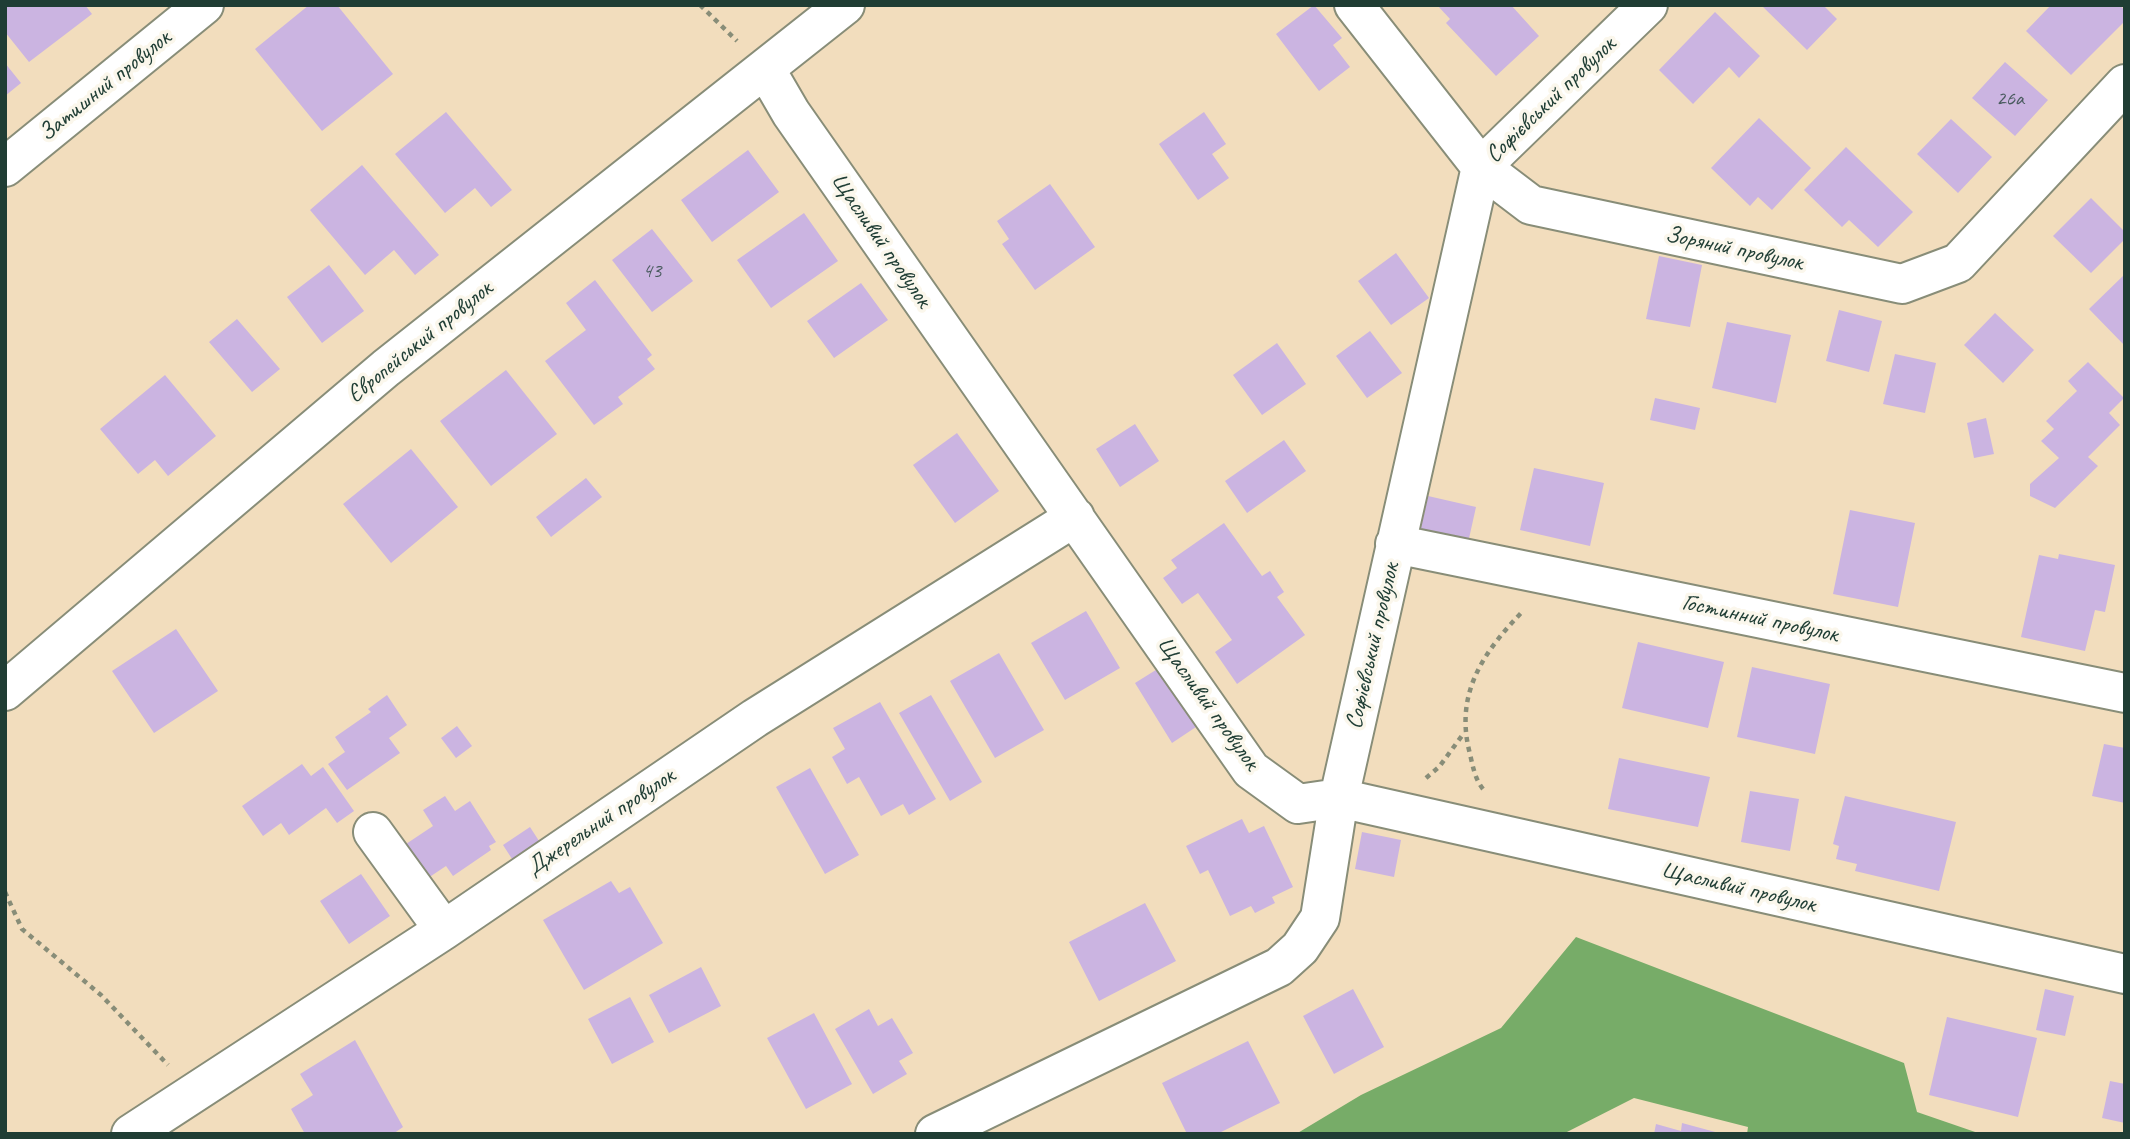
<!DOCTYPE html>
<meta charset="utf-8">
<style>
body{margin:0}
#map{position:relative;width:2130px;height:1139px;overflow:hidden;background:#f2ddbd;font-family:Caveat,sans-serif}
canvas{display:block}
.frame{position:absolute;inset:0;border:7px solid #1f3d34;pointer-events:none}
</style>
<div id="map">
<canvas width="2130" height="1139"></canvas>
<div class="frame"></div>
</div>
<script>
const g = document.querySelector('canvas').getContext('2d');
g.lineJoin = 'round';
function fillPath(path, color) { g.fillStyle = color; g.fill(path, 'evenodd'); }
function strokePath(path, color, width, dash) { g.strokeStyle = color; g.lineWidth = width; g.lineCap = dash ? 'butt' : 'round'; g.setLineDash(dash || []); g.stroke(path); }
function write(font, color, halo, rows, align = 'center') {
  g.font = font + ' Caveat,sans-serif'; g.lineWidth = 7; g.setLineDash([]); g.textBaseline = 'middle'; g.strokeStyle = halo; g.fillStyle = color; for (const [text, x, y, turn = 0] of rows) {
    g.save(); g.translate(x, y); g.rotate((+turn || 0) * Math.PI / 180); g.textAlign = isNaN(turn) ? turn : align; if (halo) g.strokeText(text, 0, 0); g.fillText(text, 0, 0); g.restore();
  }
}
fillPath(new Path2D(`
 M1576,937L1904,1063L1917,1112L1981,1134H1747L1748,1127L1634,1098L1563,1134H1296L1361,1095L1501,1028Z`), '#77ac68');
fillPath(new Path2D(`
 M5,5H85L92,14L29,62L5,32Z
 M309,5H337L393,74L322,131L255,49Z
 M1314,5L1342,38L1333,45L1350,67L1319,91L1276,34Z
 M1437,5H1511L1539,36L1496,76L1446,23L1450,19Z
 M1761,5H1823L1837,19L1807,50Z
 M2051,5H2119L2125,10V21L2071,75L2026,31Z
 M1715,12L1760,56L1739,78L1729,67L1693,104L1659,70Z
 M2005,62L2048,100L2015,136L1972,98Z
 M5,63L21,83L5,96Z
 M446,112L512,190L491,207L475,188L445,213L395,154Z
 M1204,112L1226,144L1212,154L1229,178L1198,200L1159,144Z
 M1759,118L1811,168L1772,210L1758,197L1750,206L1711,168Z
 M1951,119L1992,157L1958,193L1917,154Z
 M1846,147L1913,212L1878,247L1849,220L1842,227L1804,190Z
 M748,150L779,192L712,242L681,200Z
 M362,165L439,255L415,275L394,250L365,275L310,210Z
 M1050,184L1095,247L1035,290L1002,244L1009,239L997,221Z
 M2091,198L2125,232V239L2091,273L2053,236Z
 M804,213L838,261L771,308L737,260Z
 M652,229L693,281L652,312L612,260Z
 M1396,253L1429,298L1391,325L1358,281Z
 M1659,256L1702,265L1690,327L1646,319Z
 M329,265L364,311L322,343L287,297Z
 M2125,274V346L2089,309Z
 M595,280L652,355L647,359L655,369L618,397L623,404L594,425L545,361L586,330L566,303Z
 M861,283L888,320L834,358L807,321Z
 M1839,310L1882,321L1869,372L1826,361Z
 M1995,313L2034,350L2003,383L1964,345Z
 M237,319L280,369L252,392L209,342Z
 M1727,322L1791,335L1776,403L1712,388Z
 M1370,331L1402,373L1367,398L1336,356Z
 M1277,343L1306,384L1262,415L1233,375Z
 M1895,354L1936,363L1925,413L1883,404Z
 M2088,362L2124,398L2109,413L2120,425L2088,457L2098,466L2055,508L2030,496V484L2059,458L2041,441L2054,429L2046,421L2077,391L2068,381Z
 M506,370L557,434L491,486L440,421Z
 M165,375L216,436L168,476L155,460L138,474L100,429Z
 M1655,398L1700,408L1695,430L1650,420Z
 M1986,418L1994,454L1974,458L1967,423Z
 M1135,424L1159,461L1120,487L1096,449Z
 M957,433L999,491L955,523L913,465Z
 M1284,440L1306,471L1247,513L1225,481Z
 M411,449L458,507L391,563L343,504Z
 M1534,468L1604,483L1590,546L1520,530Z
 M586,478L602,497L551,537L536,517Z
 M1428,496L1476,507L1466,552L1418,541Z
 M1850,510L1915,523L1898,607L1833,594Z
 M1224,523L1262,576L1270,571L1284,592L1277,597L1305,635L1237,684L1215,652L1232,640L1198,593L1182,604L1163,578L1177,568L1171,560Z
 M2059,554L2115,565L2105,612L2095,610L2085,651L2021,637L2039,555L2058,559Z
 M1086,611L1120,668L1065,700L1031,643Z
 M176,629L218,691L154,733L112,671Z
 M1638,642L1724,662L1708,728L1622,708Z
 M999,653L1044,730L995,758L950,681Z
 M1752,667L1830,684L1815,754L1737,737Z
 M1159,668L1196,727L1172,743L1135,683Z
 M387,695L407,725L389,738L400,753L347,790L328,764L345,752L335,737L371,712L368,709Z
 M931,695L982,782L950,801L899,713Z
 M880,702L936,799L909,815L903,804L881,816L859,777L847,784L832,757L845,749L833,728Z
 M457,726L472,746L456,758L441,738Z
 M2104,744L2125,748V803L2092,796Z
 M1619,758L1710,777L1698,827L1608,809Z
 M302,764L311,776L323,767L354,811L337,823L326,808L289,835L281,823L263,836L242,806Z
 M810,768L859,855L825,874L776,787Z
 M1750,791L1799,799L1790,851L1741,842Z
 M445,796L455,811L470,801L496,842L489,846L491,850L453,876L446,866L428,878L406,844L433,826L423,810Z
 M1845,796L1956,822L1939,891L1855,871L1857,864L1836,859L1839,846L1833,844Z
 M1242,819L1249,833L1264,826L1293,887L1272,897L1275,903L1255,913L1251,906L1230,916L1208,870L1200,874L1186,846Z
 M530,827L541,844L514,862L503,845Z
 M1362,832L1401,840L1394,877L1355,869Z
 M361,874L390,916L349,944L320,901Z
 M611,881L619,893L630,887L663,943L584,990L543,920Z
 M1145,903L1176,961L1099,1001L1069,942Z
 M701,967L721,1006L669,1033L649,995Z
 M1353,989L1384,1047L1334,1074L1303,1016Z
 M2045,989L2074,996L2065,1036L2036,1030Z
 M630,997L654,1042L612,1064L588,1019Z
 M869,1009L878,1026L892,1018L913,1053L899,1061L907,1074L873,1094L835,1029Z
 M814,1013L852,1084L806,1109L767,1038Z
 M1947,1017L2037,1038L2018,1117L1929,1095Z
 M355,1040L403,1127L393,1134H305L291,1109L313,1095L300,1074Z
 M1248,1041L1280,1103L1217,1134H1187L1162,1083Z
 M2110,1081L2125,1084V1123L2102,1118Z
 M1682,1123L1719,1133L1718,1134H1654L1656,1124L1681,1131Z`), '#cbb4e1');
const minor = new Path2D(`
 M1354,5L1481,167L1531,205L1902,284L1958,263L2125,84
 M766,70L791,113L1251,770L1298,804L1339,798L2125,974
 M5,167L204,5
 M1395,544L2125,693
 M5,691L386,368L845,5
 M373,832L444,930
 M131,1134L444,930L755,718L1075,517
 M935,1134L1279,967L1300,948L1320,918L1339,798L1481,167L1648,5`);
strokePath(minor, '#888d78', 42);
strokePath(new Path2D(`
 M700,5L737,41
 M1426,778L1439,767L1464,733
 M1483,789C1475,779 1473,767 1470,754C1454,694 1483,652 1524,610
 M5,892L22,929L101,995L168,1065`), '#888d78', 4.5, [5, 5]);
strokePath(minor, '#fff', 38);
write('21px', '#4a5b5f', null, [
 ["26а",2010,99],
 ["43",652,271]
]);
write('24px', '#1f3d34', '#fbf7ec', [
 ["Затишний провулок",105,86,-39],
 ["Софієвський провулок",1551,100,-44],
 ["Щасливий провулок",881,241,55],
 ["Зоряний провулок",1734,249,12],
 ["Європейський провулок",420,342,-39],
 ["Гостинний провулок",1760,619,12],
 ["Софієвський провулок",1373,646,-77],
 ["Щасливий провулок",1208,704,54],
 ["Джерельний провулок",601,822,-34],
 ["Щасливий провулок",1739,888,13]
]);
</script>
